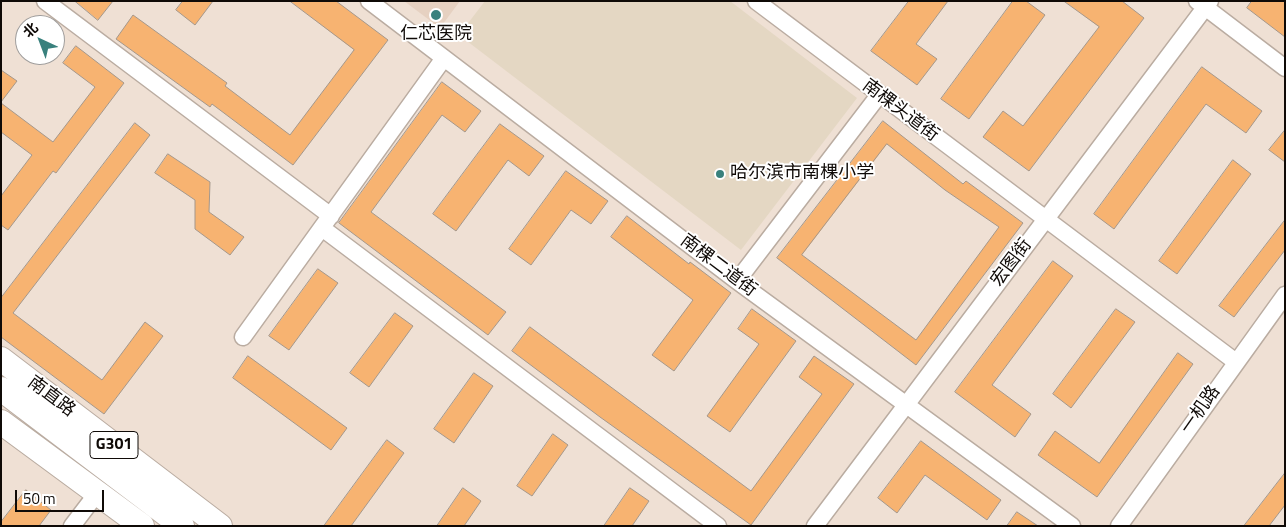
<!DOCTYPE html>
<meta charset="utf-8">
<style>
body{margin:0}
#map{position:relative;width:1286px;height:527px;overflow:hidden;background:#efe0d4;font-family:"Titillium Web","Noto Sans SC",sans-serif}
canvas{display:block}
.frame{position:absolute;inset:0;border:2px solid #0f0a07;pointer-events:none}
.north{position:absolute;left:15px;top:15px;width:50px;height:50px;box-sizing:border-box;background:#fff;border:1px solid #9f9d9c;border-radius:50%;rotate:317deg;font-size:14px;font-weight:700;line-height:20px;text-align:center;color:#0f0a07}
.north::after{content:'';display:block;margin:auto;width:18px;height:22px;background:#39817d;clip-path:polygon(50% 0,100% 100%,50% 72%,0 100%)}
.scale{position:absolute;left:15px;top:490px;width:89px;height:22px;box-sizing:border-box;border:2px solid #0f0a07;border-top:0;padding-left:6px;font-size:15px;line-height:18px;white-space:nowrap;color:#0f0a07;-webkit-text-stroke:4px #fff;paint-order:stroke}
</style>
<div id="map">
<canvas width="1286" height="527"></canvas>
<div class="frame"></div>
<div class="north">北</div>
<div class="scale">50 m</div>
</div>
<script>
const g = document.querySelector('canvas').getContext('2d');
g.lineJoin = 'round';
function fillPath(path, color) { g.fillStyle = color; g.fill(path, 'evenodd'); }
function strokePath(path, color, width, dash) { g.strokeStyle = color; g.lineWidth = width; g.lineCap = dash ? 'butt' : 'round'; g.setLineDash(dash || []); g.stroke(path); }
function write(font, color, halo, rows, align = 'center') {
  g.font = font + ' "Titillium Web","Noto Sans SC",sans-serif'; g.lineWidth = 4; g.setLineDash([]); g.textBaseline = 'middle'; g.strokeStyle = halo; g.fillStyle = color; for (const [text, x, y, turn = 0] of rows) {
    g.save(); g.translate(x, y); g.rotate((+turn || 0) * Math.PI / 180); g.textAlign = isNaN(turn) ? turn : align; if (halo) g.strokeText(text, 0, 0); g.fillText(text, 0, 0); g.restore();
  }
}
fillPath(new Path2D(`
 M404,1H460L440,28Z`), '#e6d1c1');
fillPath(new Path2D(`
 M485,1H730L857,98L741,250L459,35Z`), '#e4d7c3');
const building = new Path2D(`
 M75,1H113L98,20Z
 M183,1H213L195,25L176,10Z
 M290,1H336L388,40L293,165L212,104L210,107L116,39L133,15L227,83L225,86L290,135L354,50Z
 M909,1H948L916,44L937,59L917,85L871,51Z
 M1013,1H1026L1045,15L969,119L941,99Z
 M1064,1H1122L1144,18L1029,171L983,137L1003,111L1023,126L1099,27Z
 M1252,1H1285V37L1247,8Z
 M76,46L124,83L56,173L53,171L8,230L1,225V196L32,155L1,132V103L53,142L95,87L63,63Z
 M1202,67L1262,111L1246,133L1206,104L1114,229L1094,214Z
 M1,70L17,81L1,102Z
 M442,82L481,111L465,132L442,115L371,212L506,312L488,335L339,223Z
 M883,121L963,184L966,181L1023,223L916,365L777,258ZM887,144L945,190L999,227L916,340L802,255Z
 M135,123L150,135L13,313L102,380L145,322L163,336L104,414L1,337V298Z
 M500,124L544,156L529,176L508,160L456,231L433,214Z
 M1285,130V162L1269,150Z
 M168,154L210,182L209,212L244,237L230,255L195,229V200L155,173Z
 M1233,160L1251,174L1177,274L1159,261Z
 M566,171L608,201L591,224L571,210L531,265L509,249Z
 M627,216L689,264L690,262L731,293L674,371L652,355L693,300L611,237Z
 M1285,220V250L1234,317L1219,306Z
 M1053,261L1073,276L992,385L1031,414L1015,437L955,392Z
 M318,269L338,283L289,350L269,336Z
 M752,309L796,341L730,432L707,416L759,344L738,329Z
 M1116,309L1135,322L1071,408L1053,394Z
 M395,313L413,326L369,387L350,373Z
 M530,327L751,491L822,394L799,377L814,356L854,384L751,525L600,417L512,351Z
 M1178,353L1193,364L1097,497L1038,455L1055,431L1099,463Z
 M248,356L347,428L331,450L233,378Z
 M474,373L493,386L454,443L434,429Z
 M553,434L568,445L532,496L517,486Z
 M387,440L404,453L351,526H324Z
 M921,441L1001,500L987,520L925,475L897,513L878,498Z
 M1285,473V505L1269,526H1244Z
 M463,488L481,501L464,526H437Z
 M630,488L649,501L632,526H604Z
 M26,490L51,510L39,526H1V522Z
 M1017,512L1038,526H1007Z`);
fillPath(building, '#f7b371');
strokePath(building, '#a4978b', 1);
const minor = new Path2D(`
 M45,1L331,216
 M369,1L737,281L1072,526
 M756,1L1236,362
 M1197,1L1285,68
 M322,228L718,526
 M737,281L879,95
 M243,337L444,58
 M72,526L98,492
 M815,526L1210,1
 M1119,526L1285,295`);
const highway = new Path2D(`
 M1,359L220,526
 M1,389L182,526
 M1,422L142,526`);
strokePath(minor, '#baaca1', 19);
strokePath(highway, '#baaca1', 26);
strokePath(minor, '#fff', 16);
strokePath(highway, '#fff', 24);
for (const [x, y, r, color] of [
 [436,15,6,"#39817d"],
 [720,174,5,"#39817d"]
]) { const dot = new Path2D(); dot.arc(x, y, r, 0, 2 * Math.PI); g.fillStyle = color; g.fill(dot); strokePath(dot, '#fff', 2); }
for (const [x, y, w] of [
 [114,445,48]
]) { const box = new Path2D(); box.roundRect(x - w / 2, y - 13.5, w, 27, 4); g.fillStyle = '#fff'; g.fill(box); strokePath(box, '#0f0a07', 1); }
write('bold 16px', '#0f0a07', null, [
 ["G301",114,445]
]);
write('18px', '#0f0a07', '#fff', [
 ["仁芯医院",436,35],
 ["哈尔滨市南棵小学",730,174,"left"]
]);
write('18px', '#0f0a07', '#fff', [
 ["南棵头道街",900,111,37],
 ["宏图街",1012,263,-53],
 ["南棵二道街",718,266,37],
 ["南直路",51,397,37],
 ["一机路",1201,410,-55]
]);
</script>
